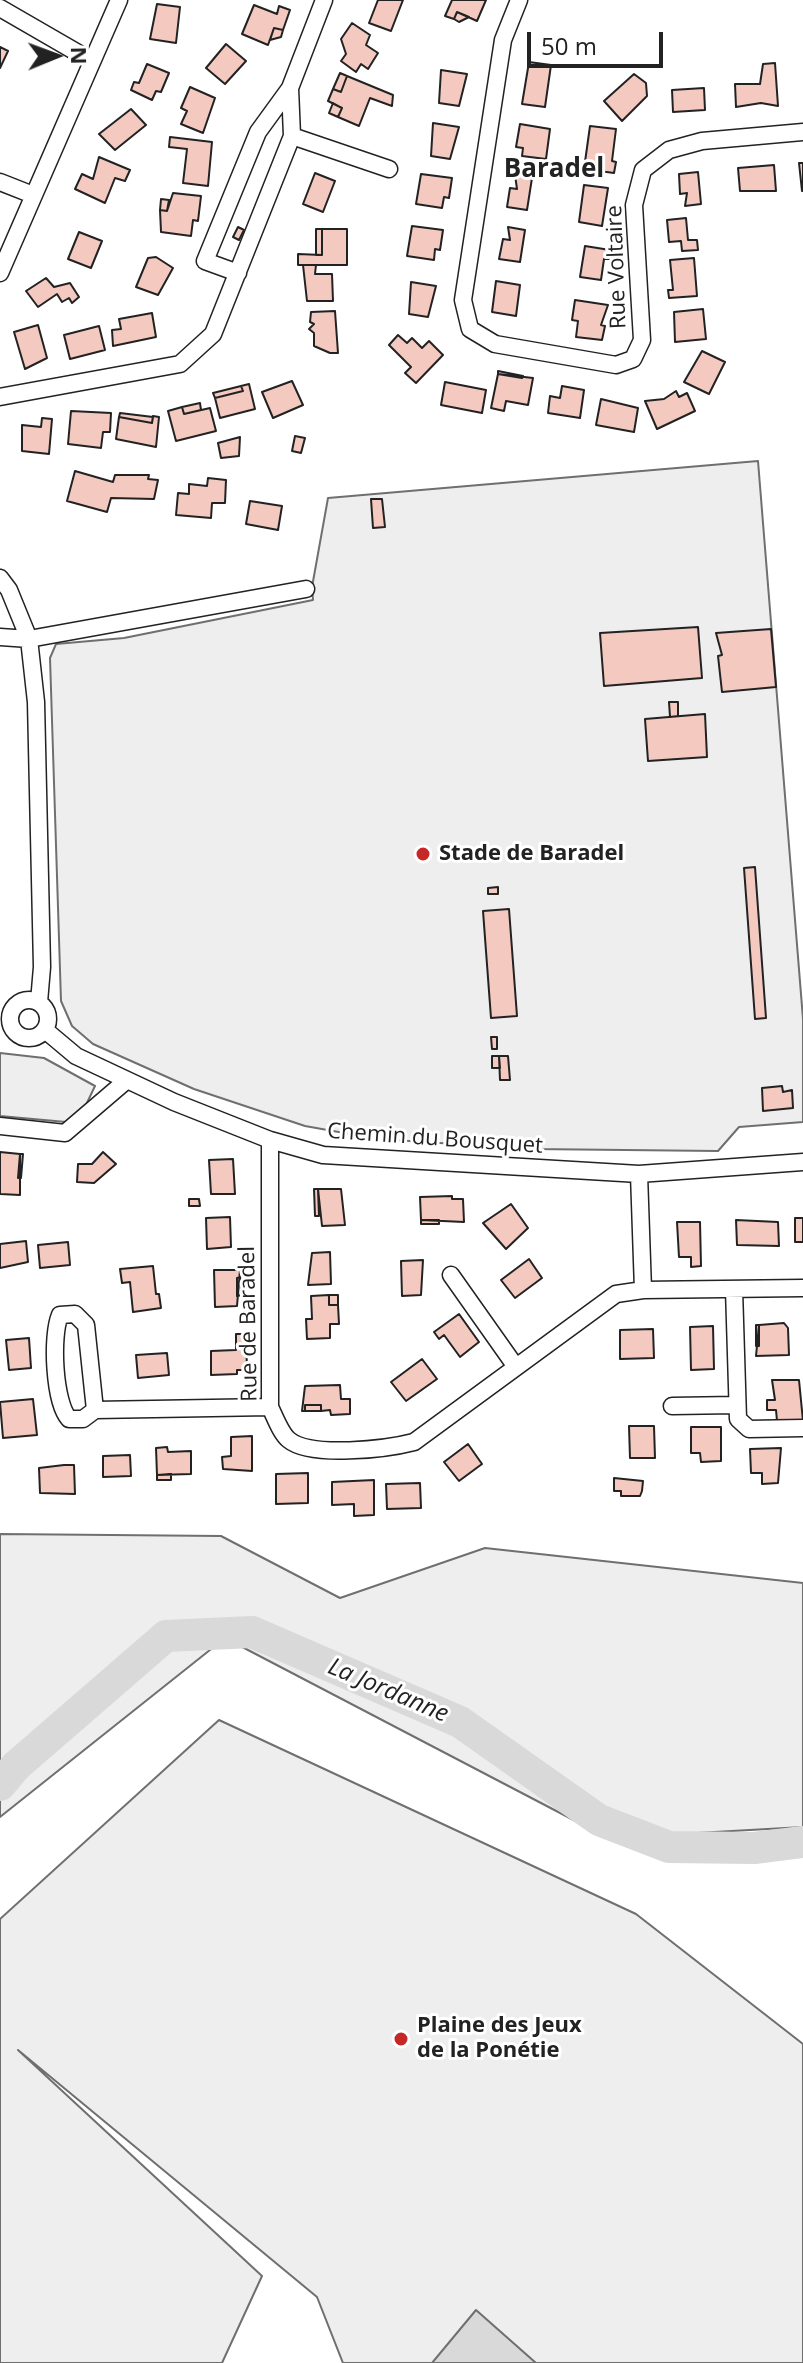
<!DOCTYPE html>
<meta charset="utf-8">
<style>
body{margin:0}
#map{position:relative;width:803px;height:2363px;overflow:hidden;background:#fff;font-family:"Open Sans",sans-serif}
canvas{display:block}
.north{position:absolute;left:16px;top:16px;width:80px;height:80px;-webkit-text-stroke:6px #fff;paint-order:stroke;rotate:89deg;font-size:22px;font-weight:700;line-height:32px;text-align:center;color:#222}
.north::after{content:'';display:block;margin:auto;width:28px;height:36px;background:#222;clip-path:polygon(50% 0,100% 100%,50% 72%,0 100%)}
.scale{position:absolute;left:527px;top:32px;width:136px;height:36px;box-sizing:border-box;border:4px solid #222;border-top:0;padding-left:10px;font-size:24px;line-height:28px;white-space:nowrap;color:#222;-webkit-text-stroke:6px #fff;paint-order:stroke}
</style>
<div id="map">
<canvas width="803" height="2363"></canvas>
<div class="north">N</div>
<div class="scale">50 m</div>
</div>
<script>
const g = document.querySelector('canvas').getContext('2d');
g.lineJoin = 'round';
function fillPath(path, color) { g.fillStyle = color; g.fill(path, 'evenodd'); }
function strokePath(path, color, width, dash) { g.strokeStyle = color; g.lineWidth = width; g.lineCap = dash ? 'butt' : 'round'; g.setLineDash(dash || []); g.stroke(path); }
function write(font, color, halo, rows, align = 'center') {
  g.font = font + ' "Open Sans",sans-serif'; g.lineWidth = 6; g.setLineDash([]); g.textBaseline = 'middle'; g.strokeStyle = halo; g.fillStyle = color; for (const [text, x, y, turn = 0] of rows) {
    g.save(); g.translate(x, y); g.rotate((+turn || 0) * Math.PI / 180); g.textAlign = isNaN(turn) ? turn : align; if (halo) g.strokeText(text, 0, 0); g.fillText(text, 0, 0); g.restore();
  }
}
const green = new Path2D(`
 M758,461L803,1019V1122L739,1127L718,1151L532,1149L378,1139L305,1126L194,1089L93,1044L72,1026L61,1001L50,658L56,644L124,638L313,600L312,587L328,498Z
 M0,1053L44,1058L95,1086L85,1107L66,1122L0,1116Z
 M0,1534L221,1536L340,1598L485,1548L803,1583V1827L608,1838L225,1638L0,1817Z
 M219,1720L636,1914L803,2044V2363H343L317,2297L18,2050L262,2276L222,2363H0V1919Z`);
fillPath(green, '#eee');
strokePath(green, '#6f6f6f', 2);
const water = new Path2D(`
 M476,2310L536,2363H432Z`);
fillPath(water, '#d9d9d9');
strokePath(water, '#6f6f6f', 2);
strokePath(new Path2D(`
 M0,1785L16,1766L166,1636L252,1632L460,1722L599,1820L669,1847L754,1848L803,1842`), '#d9d9d9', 32);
const building = new Path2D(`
 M378,0H403L391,31L369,23Z
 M452,0H486L477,21L457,12L454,19L445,16Z
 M157,4L180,7L176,43L150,39Z
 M254,5L277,14L279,6L290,10L283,30L274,28L268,45L242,34Z
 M457,12L469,17L459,22L454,19Z
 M352,23L370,35L366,45L378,53L368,69L361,64L356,72L341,61L346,54L341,39Z
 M274,28L283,30L281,37L270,40Z
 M226,44L246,61L225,84L206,68Z
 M0,47L8,51L0,68Z
 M529,62L551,65L545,107L522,104Z
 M775,63L778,106L761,103L736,107L735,84H760L763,64Z
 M147,64L169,73L161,92L156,91L152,100L131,90L134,82L139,83Z
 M441,70L467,74L459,106L439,103Z
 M340,73L347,76L341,92L333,89Z
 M634,74L646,83L647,96L622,121L604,101Z
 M347,76L393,95L392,106L370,98L359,126L338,117L342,108L328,101L333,89L341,92Z
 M190,87L215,98L203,133L181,124L187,111L181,108Z
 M704,88L705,110L673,112L672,90Z
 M333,103L342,108L338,117L329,113Z
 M131,109L146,125L115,150L99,134Z
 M433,123L459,127L450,159L431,156Z
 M520,124L550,129L546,159L522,156L523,148L516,147Z
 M590,126L616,129L612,161L616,162L614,173L584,169Z
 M170,137L212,142L208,186L183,183L187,149L169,147Z
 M99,157L130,170L125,181L115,178L105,203L75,189L82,174L93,179Z
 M799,163H803V191H802Z
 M774,165L776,191H740L738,168Z
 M698,172L701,204L685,206L687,193L680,194L679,174Z
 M315,173L335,181L323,212L303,204Z
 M421,174L452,178L449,198L444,197L442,208L416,204Z
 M515,175L532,178L527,210L507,207L510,188L517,189Z
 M584,185L608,188L602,226L579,222Z
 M173,193L201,196L198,221L193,220L191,236L161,232L160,210L167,211Z
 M161,199L169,200L167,211L160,210Z
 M686,218L688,240H697L698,250L682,251L681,241L669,242L667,220Z
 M412,226L443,230L440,250L435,249L434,260L407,256Z
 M238,227L244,230L239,240L233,237Z
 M508,227L525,230L520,262L499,259L503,239L510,240Z
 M316,229H322V255H316Z
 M322,229H347V265H298V254L322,255Z
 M79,232L102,241L91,268L68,259Z
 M585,246L610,250L609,259H604L601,280L580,277Z
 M156,257L173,268L158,295L136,287L148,258Z
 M694,258L697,296L669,298L668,290H673L670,260Z
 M303,265H316L315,274H332L333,301H307Z
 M46,278L54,287L70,283L79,297L72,303L69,298L62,302L57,294L38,307L26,291Z
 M496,281L520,285L516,316L492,312Z
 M411,282L436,286L428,317L409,314Z
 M575,300L608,305L601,325L605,326L602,340L576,337L578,321L572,320Z
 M703,309L706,339L675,342L674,312Z
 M335,311L338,353H330L314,346V333L309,329L314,324L310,322L311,312Z
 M152,313L156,337L113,346L112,330L121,329L119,319Z
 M38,325L47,358L25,369L14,332Z
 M99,326L105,350L70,359L64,335Z
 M398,335L407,343L412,338L422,348L429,341L443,355L416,383L405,373L411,367L389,345Z
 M702,351L725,362L709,394L684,382Z
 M498,371L523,376L522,378L498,374Z
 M498,374L533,378L528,405L506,401L504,411L491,408Z
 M292,381L303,405L273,418L262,392Z
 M445,382L486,390L482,413L441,405Z
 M249,384L255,409L220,418L215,398L243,391L241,386Z
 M241,386L243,391L215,398L213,393Z
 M562,386L584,390L580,418L548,413L550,396L560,398Z
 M676,391L679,397L687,393L695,411L657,429L645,401L664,399Z
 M601,399L638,408L634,432L596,425Z
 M200,403L201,410L184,414L182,407Z
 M182,407L184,414L210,408L216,431L176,441L168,411Z
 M71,411L111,413L110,432H103L101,448L68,444Z
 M120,413L153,417L152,423L119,417Z
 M153,416L159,417L156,447L116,439L119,417L152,423Z
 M42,418L52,419L49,454L22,451V425L41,427Z
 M295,436L305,438L301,453L292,451Z
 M240,437L239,456L221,458L218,443Z
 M75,471L113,482L115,475H149L148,479L158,480L154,499L111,498L107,512L67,501Z
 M208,478L226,480L225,503H212L211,518L176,515L178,493L189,494V484L207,486Z
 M371,499H382L385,527L373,528Z
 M250,501L282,506L278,530L246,524Z
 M698,627L702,678L604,686L600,633Z
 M771,629L776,687L722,692L718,656L722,655L716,633Z
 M669,702H678V716L670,717Z
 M705,714L707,757L648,761L645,719Z
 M755,867L766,1018L755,1019L744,868Z
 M498,887V894H488V888Z
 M509,909L517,1016L491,1018L483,911Z
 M491,1037H497V1049H492Z
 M492,1056H499L500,1068H492Z
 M499,1056H508L510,1080H500Z
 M782,1086L783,1092L792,1090L793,1108L763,1111L762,1088Z
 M0,1152L20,1154V1195L0,1194Z
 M103,1152L116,1164L94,1183L77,1182L78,1164H92Z
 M20,1154H23L21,1178H18Z
 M233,1159L235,1194H211L209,1160Z
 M314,1189H318L319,1216H315Z
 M318,1189H341L345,1225L322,1226Z
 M452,1196V1199H463L464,1222L421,1220L420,1197Z
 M189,1199H199L200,1206H189Z
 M511,1204L528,1228L506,1249L483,1223Z
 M230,1217L231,1247L207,1249L206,1218Z
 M795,1218H803V1242H795Z
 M421,1220H439V1224H421Z
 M736,1220L778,1222L779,1246L737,1245Z
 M677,1222H700L701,1266L691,1267V1257H679Z
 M26,1241L28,1262L0,1268V1244Z
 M68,1242L70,1265L40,1268L38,1245Z
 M330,1252L331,1284L308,1285L312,1253Z
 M529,1259L542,1278L515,1298L501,1280Z
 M423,1260L421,1295L402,1296L401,1261Z
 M153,1266L156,1294H159L161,1308L133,1312L130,1282L122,1283L120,1269Z
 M214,1270H240L237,1306L215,1307Z
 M240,1277L243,1295L237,1296V1278Z
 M329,1295V1305H338L339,1324H330V1338L307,1339L306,1319H312L311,1296Z
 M329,1295H338V1305H329Z
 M459,1314L479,1342L460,1357L444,1335L439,1339L434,1332Z
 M784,1323L788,1328L789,1355L756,1356L759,1325Z
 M756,1325H759V1346H756Z
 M713,1326L714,1369L691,1370L690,1327Z
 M653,1329L654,1358L620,1359V1330Z
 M236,1334H246L247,1370H237V1374L211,1375V1351L236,1350Z
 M29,1338L31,1368L9,1370L6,1340Z
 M167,1353L169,1375L138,1378L136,1355Z
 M422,1359L437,1379L406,1401L391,1382Z
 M772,1380H799L803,1421H777L776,1410H767V1400H775Z
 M340,1385L341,1399H350V1414L331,1415L330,1410L321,1411V1405H305V1411H302L305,1386Z
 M33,1399L37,1435L3,1438L0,1402Z
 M305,1405H321V1411H305Z
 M629,1426H654L655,1458H630Z
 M691,1427H721V1461L701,1462L700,1453H691Z
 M252,1436V1471L223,1469L222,1457L231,1456V1437Z
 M468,1444L482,1464L459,1481L444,1462Z
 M167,1447L168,1452L191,1451V1474L157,1475L156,1448Z
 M781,1448L778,1483L762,1484V1473H751L750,1449Z
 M130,1455L131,1476L103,1477V1456Z
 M64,1465H74L75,1494L40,1493L39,1468Z
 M308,1473V1503L276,1504V1474Z
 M171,1474V1480H157V1475Z
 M614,1478L643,1481L642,1491L640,1496H621V1491H614Z
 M374,1480V1515L354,1516V1504L332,1505V1482Z
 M420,1483L421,1508L387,1509L386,1484Z`);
fillPath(building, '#f3c9c0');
strokePath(building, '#222', 2);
const minor = new Path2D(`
 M519,0L503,40L463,300L470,329L495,344L616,365L633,359L642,340L634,205L643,170L669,150L702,141L803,132
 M0,8L90,60
 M292,136L389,169
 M0,182L33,195
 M0,273L119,0
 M238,273L205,261L258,132L290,88L324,0
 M0,397L180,364L213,334L292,136L290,88
 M0,578L9,590L29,639L36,702L42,967L39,1002
 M0,637L29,639L306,589
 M10 1019a19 19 0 1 1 38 0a19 19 0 1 1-38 0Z
 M45,1030L76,1056L174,1102L270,1140L323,1155L639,1174L803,1162
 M0,1126L65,1133L127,1080
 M270,1140V1407C275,1417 281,1434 289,1440C311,1458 387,1449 414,1442L616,1294L643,1290L803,1288
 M639,1174L643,1290
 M451,1275L516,1367
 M734,1289L738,1419L749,1429L803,1428
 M672,1406L736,1405
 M95,1410L86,1325L75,1314L60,1315C51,1336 54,1402 69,1419H83L95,1410L270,1407`);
strokePath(minor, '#222', 19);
strokePath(minor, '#fff', 16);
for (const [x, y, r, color] of [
 [423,854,8,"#c62828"],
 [401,2039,8,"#c62828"]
]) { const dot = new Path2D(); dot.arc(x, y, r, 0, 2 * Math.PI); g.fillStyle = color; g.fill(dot); strokePath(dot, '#fff', 3); }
write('22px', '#222', '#fff', [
 ["Rue Voltaire",617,267,-92],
 ["Chemin du Bousquet",435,1139,4],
 ["Rue de Baradel",249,1324,-91]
]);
write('bold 22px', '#222', '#fff', [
 ["Stade de Baradel",439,854],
 ["Plaine des Jeux",417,2026],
 ["de la Ponétie",417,2051]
], 'left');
write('italic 24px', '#222', '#fff', [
 ["La Jordanne",388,1691,23]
]);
write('bold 26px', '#222', '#fff', [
 ["Baradel",554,170]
]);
</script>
